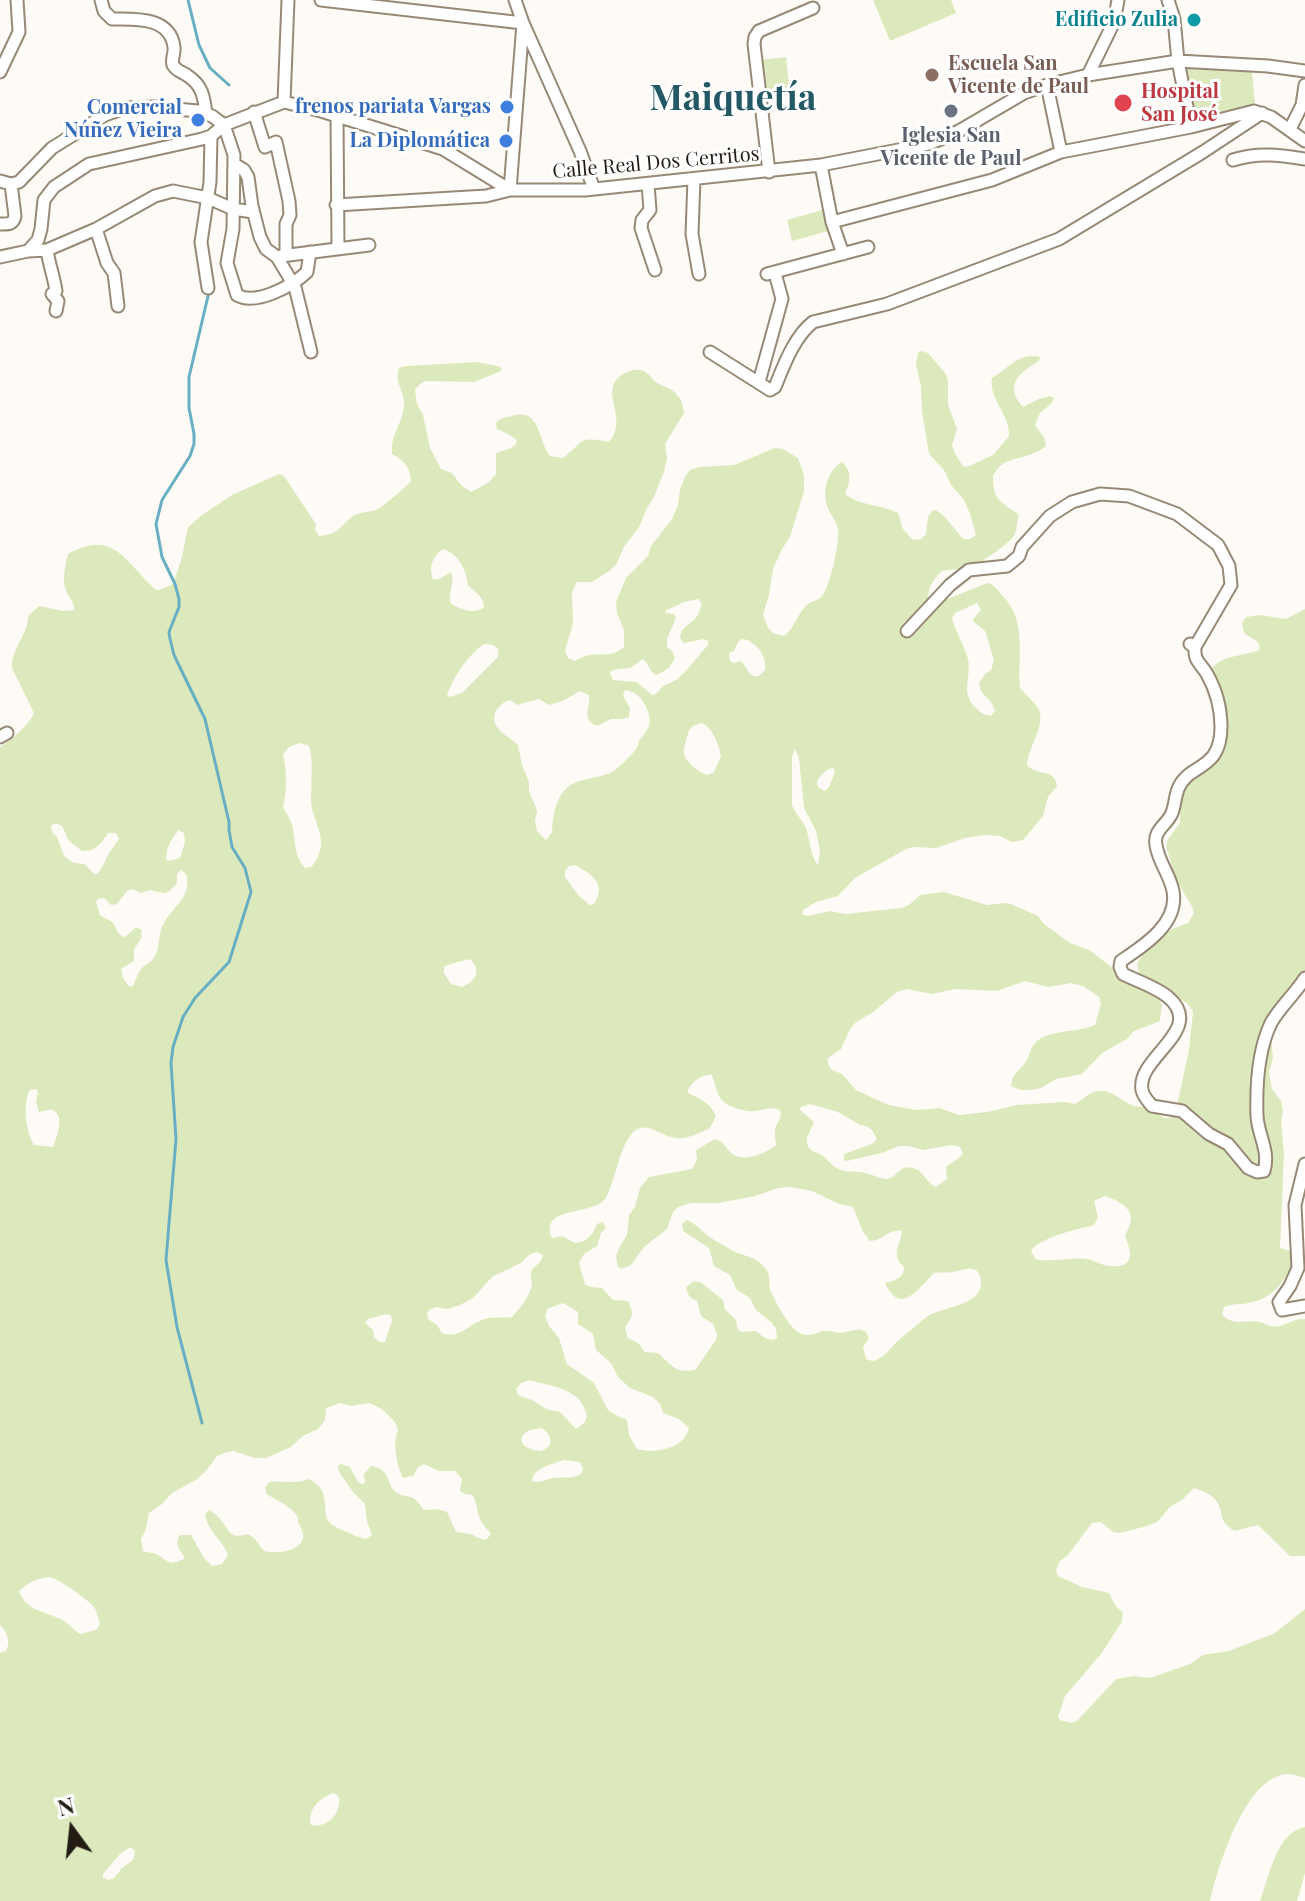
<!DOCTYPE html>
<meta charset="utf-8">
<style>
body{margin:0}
#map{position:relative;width:1305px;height:1901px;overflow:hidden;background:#fefbf6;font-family:"Playfair Display",serif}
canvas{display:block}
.north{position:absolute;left:32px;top:1789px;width:80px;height:80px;-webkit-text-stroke:6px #fff;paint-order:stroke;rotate:345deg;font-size:22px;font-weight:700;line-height:32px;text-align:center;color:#221c14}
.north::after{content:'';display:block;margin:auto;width:28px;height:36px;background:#221c14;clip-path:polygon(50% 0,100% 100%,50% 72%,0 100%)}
</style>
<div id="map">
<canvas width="1305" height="1901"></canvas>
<div class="north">N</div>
</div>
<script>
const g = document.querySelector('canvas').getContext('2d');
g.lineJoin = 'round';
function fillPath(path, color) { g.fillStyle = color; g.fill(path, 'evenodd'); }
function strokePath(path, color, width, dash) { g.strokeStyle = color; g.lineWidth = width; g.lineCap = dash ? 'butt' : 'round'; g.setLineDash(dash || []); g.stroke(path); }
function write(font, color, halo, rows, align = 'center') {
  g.font = font + ' "Playfair Display",serif'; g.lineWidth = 6; g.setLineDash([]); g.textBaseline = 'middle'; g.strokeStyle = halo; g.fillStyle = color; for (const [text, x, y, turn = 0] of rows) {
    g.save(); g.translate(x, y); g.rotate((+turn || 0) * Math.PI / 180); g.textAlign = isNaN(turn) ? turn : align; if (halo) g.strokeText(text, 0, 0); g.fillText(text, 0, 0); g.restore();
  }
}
fillPath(new Path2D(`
 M873,0H951L956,13L890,41Z
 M786,57L790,94L764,97L760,60Z
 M1186,65L1252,72L1255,104L1199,116L1192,113Z
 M822,210L828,231L792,241L787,220Z
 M921,351L928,353L946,374L948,382V405L957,429L952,445L955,454L963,466L967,467L993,455L1009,436C1010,414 988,398 992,378C1008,369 1019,352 1040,357L1039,361C1020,373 1003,384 1023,407L1039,399L1050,396L1054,398L1051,404L1040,413L1035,425L1045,439L1046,446C1027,462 1004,453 993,476C993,502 1001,501 1019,515C1017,521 1017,528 1015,534C1012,542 977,566 968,568C960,570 951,569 942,571C932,580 926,591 929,604L935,607L945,600L987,583C995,585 996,589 1002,595C1028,622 1017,655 1020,688C1023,691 1037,706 1038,708C1047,724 1028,747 1027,765C1038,777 1055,768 1057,786L1048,797L1043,816L1023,840L1012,842L1000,836L985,835L965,838L936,848L913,847L906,849L855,878L838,896L816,902L803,910L802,914L808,916L830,911L845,914L902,908L909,905L920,895L944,892L987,905L1004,903L1011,904L1038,916L1044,924L1070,943L1091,951L1134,985L1159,999L1162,1005L1160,1020L1158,1022L1134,1031L1127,1039L1102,1053L1082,1074L1056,1079L1041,1088L1032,1090H1021L1011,1086C1012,1073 1021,1070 1027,1060C1030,1054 1030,1048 1035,1043C1048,1029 1078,1033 1095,1025L1101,1003L1099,997L1083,986L1071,983L1048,987L1025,981L997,991L955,989L932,994L907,989L897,992L872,1013L856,1022L850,1029L841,1049L828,1058V1064L832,1070L842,1074L856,1090L886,1104L898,1107L917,1110L939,1108L959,1115L987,1112L1017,1105L1064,1102L1075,1104C1082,1101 1089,1092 1098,1091C1113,1089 1121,1102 1134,1106C1138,1107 1142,1106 1147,1107C1161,1111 1160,1124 1175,1115L1189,1050L1193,1012L1187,1003L1140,978L1137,964C1147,945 1167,929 1188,923L1194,913L1192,907L1176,879L1166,846L1168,839L1180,823V800L1186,783L1218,749L1211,669C1224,654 1242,657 1259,650L1260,647L1258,642L1244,633L1242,623L1246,617L1260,615L1286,619L1305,609V973L1270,1028L1273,1058L1269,1072L1270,1079L1272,1089L1281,1101L1283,1111L1281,1122L1284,1153L1280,1248L1290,1251L1294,1261C1286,1281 1272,1299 1249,1303C1240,1305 1233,1303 1224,1307L1222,1314C1232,1327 1246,1319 1260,1322C1267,1324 1271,1328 1279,1326C1289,1324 1295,1318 1305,1319V1556H1290L1258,1525L1234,1531C1217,1519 1225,1516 1217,1502C1213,1495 1202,1490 1194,1488L1182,1500L1170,1507L1157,1522L1147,1526L1120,1533L1113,1532L1101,1522L1092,1523L1068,1555L1060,1561L1056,1570L1058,1576L1082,1587L1109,1593L1115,1605L1123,1613L1121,1623L1101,1654L1065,1696L1058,1717L1060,1720L1072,1723L1078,1720L1116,1679L1134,1676L1150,1678L1190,1664L1203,1655L1229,1651L1275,1633L1305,1609V1778C1299,1776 1292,1774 1286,1774C1244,1779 1218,1867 1210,1901H0V1653L6,1651C11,1642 7,1631 0,1625V747C12,738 28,727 34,713L12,668C11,649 28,635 28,616L39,606L63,611L74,610C74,600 69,599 66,590C62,581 65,564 68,554C115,528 125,563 155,589L159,590L173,584L182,557L188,527L202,515L232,495L279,474L284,476L316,524L315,530L319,536C344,534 340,522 357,514C363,512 370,512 376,510C383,507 407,486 411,481C410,466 404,461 392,454C390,435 403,423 404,405C405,390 394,385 399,368L406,366L476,362L498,366L501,368V371L474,382L426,381L420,384L415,390L417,404L423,415L430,448L441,469L452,473L461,485L471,492L488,483L496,474V453L511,448L516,444L517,440L508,434L497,429L496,423C501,417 504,418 512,416C541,407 537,439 550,456L563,458C585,441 577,436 609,442C629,418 600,394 619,377C627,371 640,366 648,374C651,376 653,380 657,383C660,385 665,386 668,388C679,393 683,402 684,413L665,444L667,458L664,472L653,499L647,508L639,527L624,547L616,565L609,571L592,582H577L572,592L573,623L565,651L568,658L575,661C578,659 585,656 589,655C604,653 611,658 624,647V630L617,613L616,602L626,578L648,556L651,546L672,519L678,505L680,489L686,475L690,470L700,467L734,465L775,448L783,449L798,458L804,475V491L790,537L782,549L773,569L769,595L763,615L768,628L773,633L784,636C795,628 797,614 806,606C810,601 818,601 822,596C830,587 840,541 838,529C836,520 830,514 827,506C822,490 828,470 842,462C853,472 850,482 845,494C860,506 880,504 898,513L903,529L913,540L921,539L926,534L928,517L932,511L936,510L945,517L963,539H970L976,535L970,514L964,500L951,485L944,470L929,454L922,411L921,386L916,365L918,353ZM443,549C459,554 466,570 468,585C475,593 484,596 484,608C472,614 463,610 451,604C447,593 456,582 451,572L439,579H433C428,567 433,556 443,549ZM698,599L702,604C700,609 698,616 694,620C687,626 681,628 680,638L683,643L704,639L708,641V645L683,674L676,680L663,686L656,694L652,695L637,682L613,680L610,673L612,670L630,668L643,659C650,664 648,672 657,675L669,668L675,658L672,651L667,647V639L676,618L674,614L666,613L665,611L684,602ZM977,603L981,610L974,618L973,621L985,631L994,660L991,670L985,674L979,683C981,698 991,696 995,711L991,716C983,715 980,712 975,707C960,693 972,676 968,659C964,645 956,633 952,618L955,613ZM742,639C755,640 768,657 765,670C752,685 749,670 741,661L734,663L730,661L729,653L734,651L738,642ZM484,644L493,645L498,649V657L462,693L450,697L447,695C454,676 468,655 484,644ZM625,690C637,692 642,698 647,709C652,722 650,727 642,737C635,745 641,739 637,748C632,755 621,765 615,770C601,780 581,776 568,787C555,798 553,816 552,832L546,840L537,831L535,821L537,811L535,805L529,792V782L522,765L518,745C509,736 490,729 495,713C498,706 503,702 510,700L517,705L539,699L549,705L563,701L580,691L589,695C591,709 580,718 597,726L611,719H623L629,717L630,708L623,696ZM702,723C712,727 719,745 721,756L714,772L708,775C701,774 686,763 684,754C683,749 685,746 686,741C689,730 689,726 702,723ZM299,743L309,746C315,767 309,788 312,809C315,821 322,833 321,845C320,854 316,862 311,867L305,868C293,855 296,840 292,824C290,819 286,812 283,807C287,790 287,772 283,755L289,747ZM795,749L799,758L804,808L816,831L820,851L818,865C810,856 810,840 806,828C802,819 795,814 792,805V757ZM833,768L835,772L829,787L825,791L818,787L817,781C821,775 826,769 833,768ZM56,823L62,826L69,841L82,851C96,852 101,843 108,833H116L119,839C116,844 112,848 109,853C105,861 103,867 97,874H94L85,864L74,863L64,856L57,837L52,832L51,826ZM178,830L184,833L185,842L180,858L169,861L166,859C166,846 172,840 178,830ZM575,865C592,874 607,884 594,904L590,905L579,896L565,877V871L569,866ZM181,870L186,874C193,898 171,907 163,925C158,934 160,947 155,956C152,963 145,964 141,969C137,974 136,981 132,987L129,986L123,978L121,969L134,961V949L141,939L142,930L136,927L125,937C116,935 118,929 113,923C109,919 104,918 100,915L96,902L98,899L104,898L111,905L117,904L127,891L133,889L141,893L150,890C164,893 166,897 177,883V874ZM470,959C482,971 476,981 462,987L451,984L444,973V967L450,964ZM711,1074C715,1081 716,1090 720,1098C726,1107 745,1112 755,1111C765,1110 771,1106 780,1110C783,1120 777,1121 775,1129C774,1134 776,1140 776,1145C768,1152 748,1161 736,1156C727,1152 726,1142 715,1139L696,1150L697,1160L692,1169L649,1177L640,1188L635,1207L629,1215L627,1235L620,1246L616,1256L618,1267L622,1269L631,1265L644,1247L667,1229L673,1212L678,1207L691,1203H718L755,1196L778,1188L790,1187L812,1191L839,1204L853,1207L863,1232L870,1241C883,1241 889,1228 902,1231C900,1247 890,1254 904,1267C904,1279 895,1280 885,1283C900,1317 919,1288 934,1273C940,1272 946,1273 953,1272C965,1270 980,1262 981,1283C981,1307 940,1306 925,1318C918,1325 909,1331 901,1338C893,1344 887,1355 878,1359C872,1362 872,1361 866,1359L863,1347L869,1338L866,1332L860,1329C854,1330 847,1332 841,1333C835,1333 830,1330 823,1331C817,1332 812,1336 805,1335C791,1333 777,1304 771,1292C767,1284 772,1276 766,1269C755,1254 741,1257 728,1248C722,1244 713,1240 707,1235C700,1229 696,1224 687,1220L682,1224L683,1231L709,1248L714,1266L730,1275L737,1290L750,1298L756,1310L771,1322L776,1328L777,1338C769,1343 762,1336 756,1331L741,1332L738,1330L736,1320L725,1309L723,1300L700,1282L694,1281L686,1287C688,1295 689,1298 697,1301L701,1316L713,1324L717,1334L716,1340L695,1370C674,1373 673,1366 658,1353L645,1352L638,1343L628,1338L625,1328C632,1316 635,1316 628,1301L613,1300L602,1288L591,1287L585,1284L579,1263L584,1254L597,1246L601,1233L606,1228L603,1222L597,1224C593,1235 587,1242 575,1243L562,1236L553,1238L551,1236C542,1205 593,1216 605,1199C616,1183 620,1134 640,1128C651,1125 664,1137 675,1138C686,1140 700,1133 710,1128L716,1116C711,1104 700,1098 688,1093V1090C692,1081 701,1076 711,1074ZM36,1089L38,1091L36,1102L39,1112C43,1112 48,1109 52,1110C66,1114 56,1139 53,1147L34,1145C26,1132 22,1104 30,1090ZM810,1104L838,1112L860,1125L866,1126L872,1130L877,1139L872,1144L844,1154V1160L847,1161L882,1153L899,1146H908L923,1150L951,1145L960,1147L963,1153L960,1157L946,1167L947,1179L936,1187C926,1183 923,1170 913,1168C899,1164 897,1179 886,1179C878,1178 869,1173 861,1172C853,1171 845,1173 837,1168C831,1165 828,1160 823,1156C817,1152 811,1152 808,1146C804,1137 812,1130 814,1122L799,1109L801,1107ZM1105,1196C1116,1200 1136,1208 1130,1224C1129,1228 1126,1232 1125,1237C1132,1252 1135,1268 1111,1266C1102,1266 1094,1260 1086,1259C1071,1257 1047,1263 1035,1259L1031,1250C1045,1236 1074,1230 1094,1225L1098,1217L1094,1201ZM537,1252L543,1255C541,1264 536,1264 532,1270C529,1277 532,1276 532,1283C532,1293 519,1310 512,1317C503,1319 494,1316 485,1319C469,1323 460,1340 442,1333L437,1325L428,1319L427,1313L429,1310L436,1307L447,1309L460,1305L473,1298L493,1276L509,1269L522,1262L530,1254ZM563,1303L578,1312V1324L593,1334L596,1350L611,1363L618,1377L630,1388L653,1397L660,1404L663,1413L679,1419L689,1428C685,1449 654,1454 637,1449L629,1435L627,1420L614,1414L608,1410L594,1383L567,1364L559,1338L549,1326L545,1316L547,1309ZM386,1314L391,1315L392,1321L385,1342H379L374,1337L373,1330L365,1323L368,1319ZM530,1380C553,1387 582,1388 587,1417L584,1423L576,1429L560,1412L546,1409L534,1401L518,1395L516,1389L521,1383ZM340,1403L351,1406L369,1403L382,1409L395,1422L398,1431C392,1444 397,1466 403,1478L413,1476L418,1467L424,1464L439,1471H455L462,1479L460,1491L465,1494L472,1495C478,1503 476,1510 480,1519C482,1525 488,1529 491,1534C485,1543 481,1539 473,1535C468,1533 462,1533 456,1532L447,1512L437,1509L424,1510C421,1507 419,1503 416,1500C411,1495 403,1497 397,1493C384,1483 393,1470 371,1466L364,1474L365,1483L362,1484L358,1482L350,1467L341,1464L338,1466L339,1472L353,1492L365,1504L367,1521L372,1535L366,1539C360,1538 333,1527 330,1523C320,1513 333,1490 309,1479C291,1485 286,1480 269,1482L265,1488L267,1494C275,1500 287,1504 294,1512C299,1517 297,1518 299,1524C301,1529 304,1531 303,1537C301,1552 275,1554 264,1551L254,1538L248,1534C245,1535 236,1537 234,1535C227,1533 222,1516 209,1510L205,1514C207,1531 222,1539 228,1555L222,1564L212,1566L204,1558L191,1535H180C173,1543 180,1550 185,1558C169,1567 169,1561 156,1554C152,1552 147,1553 143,1551L141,1539L146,1529L149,1513L162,1504L172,1493L196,1480L206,1471L217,1456L224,1453L233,1451L255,1458H266L291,1447L303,1436L318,1429L325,1420L326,1408ZM541,1428C548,1431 550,1437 551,1443C543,1455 535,1451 524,1446L521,1440C524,1429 532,1430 541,1428ZM564,1460L579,1462L583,1468L581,1474C571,1480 564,1476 553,1478C544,1480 541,1483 532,1481C533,1468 552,1464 564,1460ZM50,1577C60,1580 87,1599 93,1606C97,1611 98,1618 100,1624L96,1630L80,1634C73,1629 66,1621 58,1618C42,1611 25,1609 19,1591C27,1583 38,1578 50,1577ZM334,1793L339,1797C341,1813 329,1828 311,1825C307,1810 320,1797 334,1793ZM130,1847L135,1851L133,1860L122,1868L114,1878L108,1880L103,1877V1874L120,1854Z
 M1305,1827V1873L1297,1901H1260C1269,1878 1276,1832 1305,1827Z`), '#dce9bd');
strokePath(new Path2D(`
 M188,0L199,45L210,68L229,85
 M202,1423L177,1327L166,1260L176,1139L171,1063L173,1047L183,1017L195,998L229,962L251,892L245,868L232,847L229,830V822L205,719L174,655L170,639L169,632L179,607V599L175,584L162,557L156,524L162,500L190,456L194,444V434L189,408V377L209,292`), '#69afc3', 3);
const minor = new Path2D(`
 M101,0L104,11L112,19C134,19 170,16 174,47C175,53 171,59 173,65C176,71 183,72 188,76C203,86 204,98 206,114
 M321,0L523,23L580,151L594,189
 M1168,0L1174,19L1178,61L1191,127
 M0,72L19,32L17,0
 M1088,75L1114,22L1118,0
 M1047,85L1061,152
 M284,102L288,0
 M254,112L265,147L276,142L289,201L290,215L286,224V254
 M337,116L338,248
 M1290,129L1302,105L1305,85
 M1233,160C1258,152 1279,155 1305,159
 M234,164L244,170L248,177L252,206L260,237L266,249L277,257L295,287L311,352
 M821,165L832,222L992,180L1061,152L1191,127L1254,111L1271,117L1305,141
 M769,172L754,44L755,37L759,31L813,8
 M694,179L692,234L699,274
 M0,181L11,184L19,182L52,148L105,115L125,108L154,107L198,111L212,116L224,125L234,155L233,229L227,263L237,295C256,306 292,286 307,272L310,252
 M648,184L650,210L642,220L641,228L655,270
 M336,205L486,196L510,190L523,23L515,0
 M832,222L843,254
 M0,224C8,224 13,225 15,216L11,184
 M96,229L107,263L114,273L118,306
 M47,250C49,264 54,277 56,291L52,294L58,301L56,311
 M28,251L47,250L96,229L155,196L173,191L208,198L233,209L253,212
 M281,256L369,245
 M0,257L28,251L38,240L41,229L44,200L54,187L89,164L202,139L211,136L224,125L284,102L321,111L443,149L510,190H585L821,165L929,144L959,131L1024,93L1047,85L1088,75L1178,61L1268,66L1305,71
 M767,274L868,247
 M208,288L201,242L210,182L211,136
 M710,352L770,390L775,387C784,365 794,337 813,322L887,304L1059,239L1203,152L1262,113
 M759,382L782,299L775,273
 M907,631L950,585L969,570L1007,566L1019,556L1022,547L1050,516L1072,502L1100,494L1129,496L1177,514L1218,545L1229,566L1231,585L1195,647
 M1190,644L1195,647C1194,662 1200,662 1207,674C1216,690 1221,709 1221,727C1221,772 1188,763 1178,789C1175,797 1175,805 1172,813C1167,825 1153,830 1156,845C1158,861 1170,875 1173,891C1179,923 1145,945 1121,961L1120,967L1123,974C1137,981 1156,987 1168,997C1207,1030 1136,1057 1142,1090C1143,1096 1148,1101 1152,1106L1182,1111L1209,1134L1228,1144L1248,1168L1257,1172L1264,1171C1270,1151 1258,1135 1257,1116C1256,1086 1258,1050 1271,1023C1280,1007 1295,994 1305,978
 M0,737L7,733
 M1305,1164L1295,1205L1298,1268L1290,1286L1279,1302L1282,1310L1305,1306`);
strokePath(minor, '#988976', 15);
strokePath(minor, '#fff', 11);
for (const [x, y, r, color] of [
 [1194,20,8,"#0f9aa8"],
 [932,75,8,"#8d6e63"],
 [1123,103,10,"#e0444e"],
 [507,107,8,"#3f7fe0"],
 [951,111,8,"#6b7280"],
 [198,120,8,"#3f7fe0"],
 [506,141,8,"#3f7fe0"]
]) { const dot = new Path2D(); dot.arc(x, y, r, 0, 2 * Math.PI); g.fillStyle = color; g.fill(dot); strokePath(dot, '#fff', 3); }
write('bold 20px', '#0d838f', '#fff', [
 ["Edificio Zulia",1178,20]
], 'right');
write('bold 20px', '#785e54', '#fff', [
 ["Escuela San",948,64],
 ["Vicente de Paul",948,87]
], 'left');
write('bold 20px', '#be3a42', '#fff', [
 ["Hospital",1141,92],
 ["San José",1141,115]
], 'left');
write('bold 20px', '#366cbe', '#fff', [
 ["frenos pariata Vargas",491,107],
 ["Comercial",182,108],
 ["Núñez Vieira",182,131],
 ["La Diplomática",490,141]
], 'right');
write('bold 20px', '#5b616d', '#fff', [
 ["Iglesia San",951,136],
 ["Vicente de Paul",951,159]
]);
write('20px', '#221c14', '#fff', [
 ["Calle Real Dos Cerritos",656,163,-5]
]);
write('bold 36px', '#235965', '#fff', [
 ["Maiquetía",733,99]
]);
</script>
